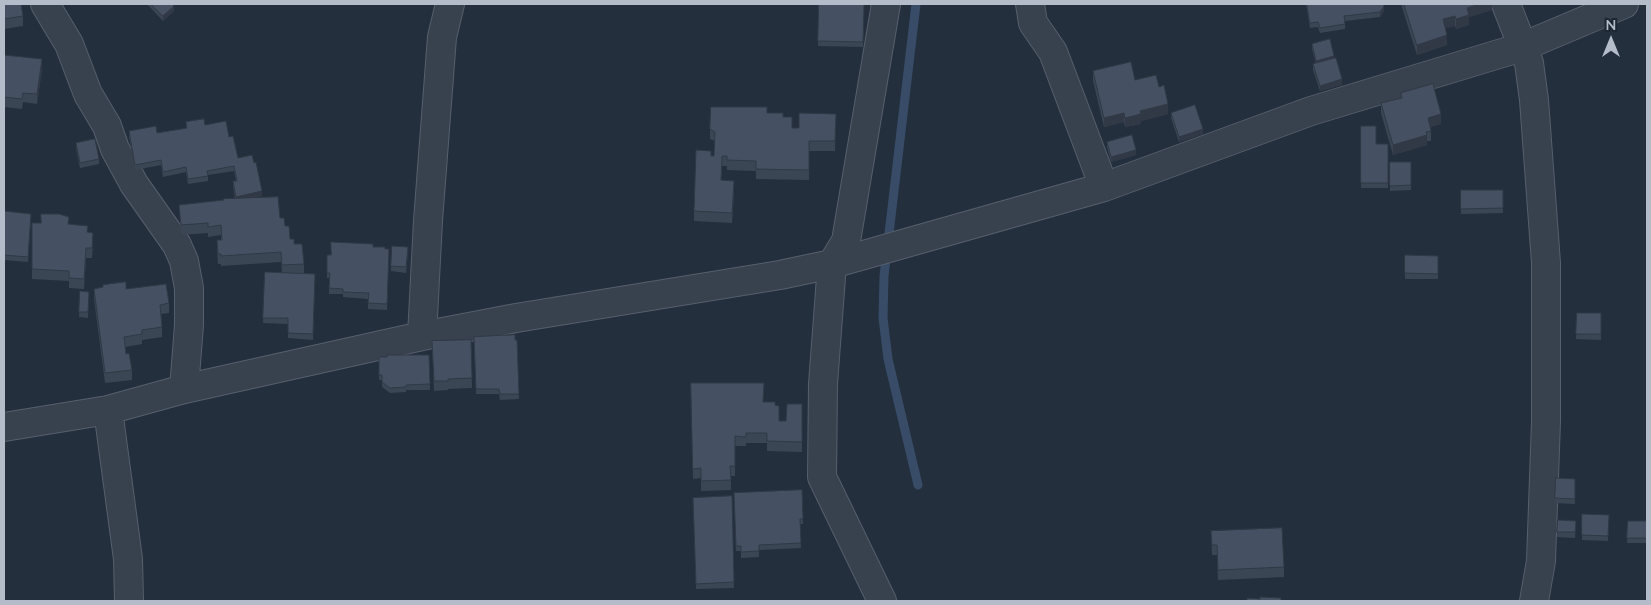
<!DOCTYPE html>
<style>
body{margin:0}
#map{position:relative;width:1651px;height:605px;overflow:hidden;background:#242f3e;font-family:Lato,sans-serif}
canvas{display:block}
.frame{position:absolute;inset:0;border:5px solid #b4bcc9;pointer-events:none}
.north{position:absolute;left:1586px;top:15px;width:50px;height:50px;-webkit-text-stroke:4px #1d2633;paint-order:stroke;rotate:0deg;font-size:14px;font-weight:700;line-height:20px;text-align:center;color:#b4bcc9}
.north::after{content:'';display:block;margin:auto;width:18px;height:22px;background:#b4bcc9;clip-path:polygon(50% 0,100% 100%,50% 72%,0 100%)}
</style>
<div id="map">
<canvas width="1651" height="605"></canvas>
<div class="frame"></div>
<div class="north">N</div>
</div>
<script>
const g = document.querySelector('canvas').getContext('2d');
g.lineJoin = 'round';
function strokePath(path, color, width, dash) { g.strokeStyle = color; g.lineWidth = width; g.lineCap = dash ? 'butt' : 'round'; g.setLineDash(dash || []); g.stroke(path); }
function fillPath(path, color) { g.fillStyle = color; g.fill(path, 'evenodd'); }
strokePath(new Path2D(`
 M916,4L884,276L883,318L888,359L918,485`), '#394c67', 9);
const minor = new Path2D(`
 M45,4L69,44L88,94L107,126L115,149L134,184L177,245L184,261L189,288V325L184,389
 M1030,4L1033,23L1053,52L1104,187
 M1506,4L1529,63L1534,100L1546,263V421L1541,561L1534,601
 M422,336L428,221L442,37L450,4
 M108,410L128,559L129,601
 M4,427L108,410L184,389L422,336L516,318L780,275L832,264L1104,187L1311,111L1522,47L1624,4
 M882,601L822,477L823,384L832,264L846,241L886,4`);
strokePath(minor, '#565f6c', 30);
strokePath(minor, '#38414e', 28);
fillPath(new Path2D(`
 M4,4L23,16V26L4,29Z
 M147,4H172L174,11L163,21Z
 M819,4H864L863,47L818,46Z
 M1306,4H1391L1384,5V11L1380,17L1345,21V29L1320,33L1318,27L1310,28Z
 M1401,4H1492V10L1469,17V25L1456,29L1455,26L1445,28L1447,45L1417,55Z
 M1312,44L1334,59L1342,85L1320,91L1313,70V64H1316L1312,49Z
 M4,55L42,69L37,104L23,102L22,109L4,107Z
 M1093,71L1135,80L1159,87L1168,114L1141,121V124L1125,127L1124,122L1104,127L1093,81Z
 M1401,93L1441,124L1430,127L1431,131V141H1427V145L1393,155L1381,113V103L1401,98Z
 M767,113L783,117L792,128H799L836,114L835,151H809V180L756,179V171L727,170V166H722L721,180L734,191L732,223L694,221V211L711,156H714L715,141L710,139V129Z
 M1171,113L1203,134L1179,142L1171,118Z
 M186,122L205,125L229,137L238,158L262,196L254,198L280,218L285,226L290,239L294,244L304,264V273L315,274L313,340L288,338V324L263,323L265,272H282L281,262L221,266V264H218L217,250V240H221V235L208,237V233L181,235L179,205L235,199L233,186V181H236L234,171L208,175V181L188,184L186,172L163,177L161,165L135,170L129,137V131L157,133L186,128Z
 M1361,126L1376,144H1388V188H1361Z
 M1107,142L1136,155L1111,162L1107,147Z
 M76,143L99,159V164L80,168L76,148Z
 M1390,162H1411V190L1390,191Z
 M1461,190H1503V213L1461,214Z
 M4,211L31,219L28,262L4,260Z
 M32,223L69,225L88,232L93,243L92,258H86L84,289L69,288V281L32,279Z
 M373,247L385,249H389L387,310L368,309V299L343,297V294H329V278H327V255Z
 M408,252L406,273L391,271V266Z
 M1405,255L1438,256V279H1405Z
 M94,289H126L169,303V313L161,314L162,327V337L142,340V344L125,347L126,354L132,370V380L105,383L94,299Z
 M80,291L89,292L88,318L79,317Z
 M1577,313H1601V340L1576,339Z
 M474,337L517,340L519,399L500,400L499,394H476Z
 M471,340L472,388L448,389V390L434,391L432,341Z
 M429,355L430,390H406V392L390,393L382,387V380H379V357Z
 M691,383L775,405L779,421H786L802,404V452L767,451V443H746V446H735V476H731V490L701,491V478L693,479Z
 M1556,478L1575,479V504L1555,503Z
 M802,490L803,524H800L801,548L759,550V557L741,558V551H736L734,493Z
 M732,496L734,588L696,589L693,498Z
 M1582,514L1609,515L1608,541L1582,540Z
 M1558,520L1576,521L1575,538L1557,537Z
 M1628,521H1647V543H1627Z
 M1211,531L1284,567V577L1218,580L1217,555H1212Z`), '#3b4654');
fillPath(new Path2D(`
 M1479,4H1492V10L1469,17V25L1456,29V19L1467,8Z
 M174,6V11L163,21V16Z
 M1384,6V11L1380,17V12Z
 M1455,16V26L1443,29V19Z
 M1447,35V45L1417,55V45Z
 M1334,56V61L1316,66V61Z
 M42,59V69L37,104V94Z
 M1342,79V85L1320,91V86Z
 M1168,104V114L1141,121V124L1125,127V118L1140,111Z
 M1124,113V122L1104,127V118Z
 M1441,114V124L1428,127V118Z
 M1203,129V134L1179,142V137Z
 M1427,135V145L1393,155V145Z
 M1136,150V155L1111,162V157Z
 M262,191V196L236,203V197Z
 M86,248V258L84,289V279Z`), '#303945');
const building = new Path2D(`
 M4,4H21L23,16L4,19Z
 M151,4H172L174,6L163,16Z
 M819,4H864L863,42L818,41Z
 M1307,4H1384V6L1380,12L1344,16L1345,24L1320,28L1318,22L1310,23Z
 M1404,4H1479L1467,8L1469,15L1456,19L1455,16L1443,19L1447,35L1417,45Z
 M1330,39L1334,56L1316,61L1312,44Z
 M4,55L42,59L37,94L23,93L22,99L4,97Z
 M1336,58L1342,79L1320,86L1313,64Z
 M1131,62L1135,80L1156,75L1159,87L1164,85L1168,104L1140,111L1141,114L1125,118L1124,113L1104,118L1093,71Z
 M1433,84L1441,114L1428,118L1431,131L1426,132L1427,135L1393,145L1381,103L1402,98L1401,93Z
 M1195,105L1203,129L1179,137L1171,113Z
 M711,107H767V113H783V117H792V128H799V113L836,114L835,141H809V170L756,169V161L727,160V156H722L721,180L734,181L732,213L694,211L696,150L711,151V156H714L715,132L710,129Z
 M204,119L205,125L226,121L229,137L233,136L238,158L252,155L254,163L256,162L262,191L236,197L233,181H237L234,166L207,171L208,176L188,179L186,167L163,172L161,160L135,165L129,131L156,126L157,133L187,128L186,122Z
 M1361,126H1376V144H1388V183H1361Z
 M1132,135L1136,150L1111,157L1107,142Z
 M95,139L99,159L80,163L76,143Z
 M1390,162H1411V185L1390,186Z
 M1461,190H1503V208L1461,209Z
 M278,197L280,218H284L285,226H289L290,239H294V244H302L304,264L282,265L281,252L221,256V254H218L217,240H222L221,225L208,227V223L181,225L179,205L224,200L223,199Z
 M4,211L31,214L28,257L4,255Z
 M41,214H59L69,217L68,224L88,226L87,232L93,233L92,248H86L84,279L69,278V271L32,269V223H41Z
 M331,242L373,244V247H385V249H389L387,304L368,303L369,293L343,292V289L329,288L330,273H327V255H331Z
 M392,246L408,247L406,267L391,266Z
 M1405,255L1438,256V274L1405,273Z
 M265,272L315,274L313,334L288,333V318H263Z
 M126,282V289L166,284L169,303L160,305L162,327L142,330V334L124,337L126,354L129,353L132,370L105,373L94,289L103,287V285Z
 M80,291L89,292L88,312H79Z
 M1577,313H1601V334H1576Z
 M515,335V340H517L519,394H500L499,389H476L474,337Z
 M471,340L472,378L448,379V381H434L432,341Z
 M387,355H429L430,384L406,385V387L390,388L382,382V375H379V357H387Z
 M691,383H764L763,402H775V405L779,406V421H786L787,404H802V442L767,441V433H746V437L735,436V466H730L731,480L701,481V468L693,469Z
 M1556,478L1575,479V499L1555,498Z
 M802,490L803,519H800L801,543L759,545V551L741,552V546H736L734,493Z
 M732,496L734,582L696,584L693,498Z
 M1582,514L1609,515L1608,536L1582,535Z
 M1558,520L1576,521L1575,532H1557Z
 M1628,521H1647V538H1627Z
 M1282,528L1284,567L1218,570L1217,545H1212L1211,531Z
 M1260,597L1281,598V601H1247V598L1260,599Z`);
fillPath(building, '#455162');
strokePath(building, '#303945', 1);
</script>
